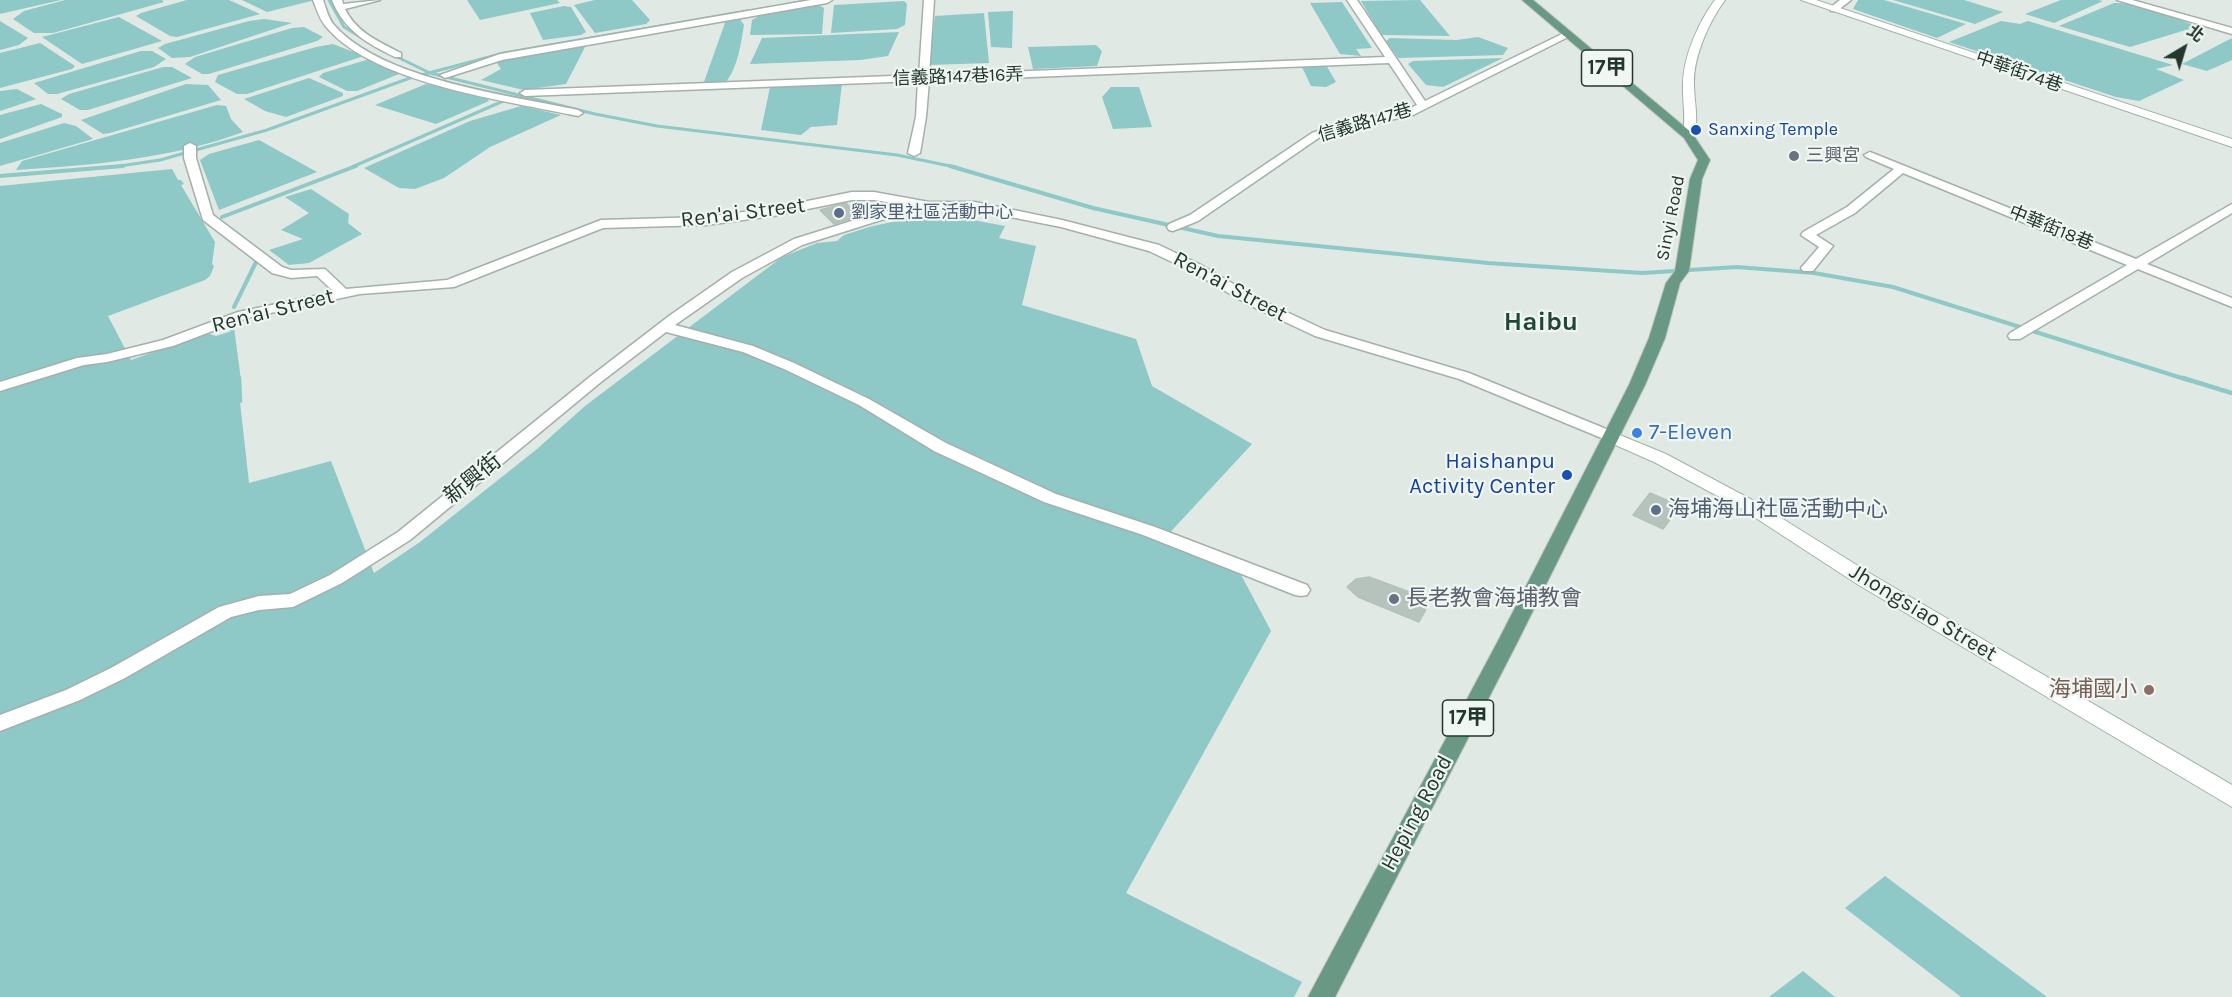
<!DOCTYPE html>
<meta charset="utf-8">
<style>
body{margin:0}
#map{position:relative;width:2232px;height:997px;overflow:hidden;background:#e0e9e3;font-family:Karla,"Noto Sans TC",sans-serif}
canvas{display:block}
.north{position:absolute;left:2154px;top:18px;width:60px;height:60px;-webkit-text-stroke:4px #f0f6f2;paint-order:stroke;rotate:38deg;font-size:16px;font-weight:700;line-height:24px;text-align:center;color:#23372e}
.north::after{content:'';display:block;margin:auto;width:21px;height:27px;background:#23372e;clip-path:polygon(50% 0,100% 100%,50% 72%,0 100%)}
</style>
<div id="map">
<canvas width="2232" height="997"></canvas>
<div class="north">北</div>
</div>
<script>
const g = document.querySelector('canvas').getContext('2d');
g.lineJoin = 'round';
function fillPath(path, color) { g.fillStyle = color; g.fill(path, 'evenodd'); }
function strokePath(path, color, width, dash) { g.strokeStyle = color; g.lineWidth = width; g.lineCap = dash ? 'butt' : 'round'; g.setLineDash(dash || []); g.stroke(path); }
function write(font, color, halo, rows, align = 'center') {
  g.font = font + ' Karla,"Noto Sans TC",sans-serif'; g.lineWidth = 4.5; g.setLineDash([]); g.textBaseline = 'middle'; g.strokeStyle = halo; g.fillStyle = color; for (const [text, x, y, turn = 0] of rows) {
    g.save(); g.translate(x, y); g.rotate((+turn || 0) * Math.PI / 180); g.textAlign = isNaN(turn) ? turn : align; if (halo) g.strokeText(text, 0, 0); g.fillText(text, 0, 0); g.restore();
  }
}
fillPath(new Path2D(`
 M0,0H61L0,14Z
 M65,0H162L164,2L53,33H34L13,19L24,11Z
 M187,0H229L260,14L177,37L170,36L136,16L141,13Z
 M242,0H315L267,12Z
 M467,0H557L560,3L480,20Z
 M595,0H632L650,20L646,24L595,33L574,5Z
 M1420,0L1450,36L1381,35L1361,1Z
 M1858,0H1884L1966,24L1937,38L1853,9Z
 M1893,0H1964L2003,12L1975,24Z
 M2061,0H2098L2103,1L2054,23L2025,14Z
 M904,1L907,4L905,25L897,29L831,33L834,5Z
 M1342,2L1372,48L1356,49L1361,56L1340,54L1310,3Z
 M2114,3C2141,2 2169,16 2193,25L2189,29L2130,47L2059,26Z
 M816,4L824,8L822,34L750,35L752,20L764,13Z
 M564,6L571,7L586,32L581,35L543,40L530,13Z
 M1013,11L1012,48L991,47L988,12Z
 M984,13L989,63L929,65L935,16Z
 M119,17L162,41L82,64L42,37Z
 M264,19L292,23L190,57L172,58L158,48L165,44L249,21Z
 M740,19L744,25C741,43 738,67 726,82H704L726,20Z
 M0,21L28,38L19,45L0,50Z
 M2001,21L2020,24L2028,21L2173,65L2156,69L2184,80L2139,101L2116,97L1949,42Z
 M304,27L323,37L317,41L209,74H202L185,64L195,57L292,28Z
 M899,32L888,56L860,60L750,64L762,38Z
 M1478,37L1508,48L1503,55L1398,58L1386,41L1390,38L1457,40Z
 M2232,38V60L2207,71L2182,64Z
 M40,43L75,66L72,69L0,88V53Z
 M333,44L364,56L247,94H237L215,82L218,75L316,47Z
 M586,45L566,84L524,90L481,80L501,69L495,60Z
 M1096,45L1102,51L1097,66L1033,69L1028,47Z
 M141,51H152L166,59L154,67L57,94H48L34,83Z
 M373,58L399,72V74L357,91H347L319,77L323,73Z
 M1503,58L1443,87L1426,85L1408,64L1413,61Z
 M1326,65L1336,82L1326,87L1311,86L1302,67Z
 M163,67H172L192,78L88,110H80L61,99L69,94Z
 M309,78L343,93V96L286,117L265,111L244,99Z
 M186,84L208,85L221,100L110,133L103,134L81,120Z
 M426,84L485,96L489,101L436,124L375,105Z
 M842,84L837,125L811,127L801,135L761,130L770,87Z
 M1111,87H1139L1152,127L1113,129L1102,97Z
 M17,89L36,99L0,111V91Z
 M41,104L62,114V117L0,139V115Z
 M217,105L226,106L231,119L243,132C171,159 92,165 16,170L22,161Z
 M521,106L561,115L490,147L444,178L415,189L399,188L364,168L470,121Z
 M64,123L76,126L93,139L0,166V143Z
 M259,140L317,172L219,210L200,160L209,154Z
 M172,169L178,180H181L184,184L181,185L215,242L212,264L214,266L210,276L205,280L108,316L131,360L206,333L216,336L232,331L249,483L331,461L374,573L420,542L537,449L585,406L782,257L817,243L837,241L844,235L869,227L924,215H947L1005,226L999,238L1036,246L1022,305L1136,339L1152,386L1252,444L1163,540L1239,571L1271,631L1126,893L1302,982L1294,997H0V186Z
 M311,189L349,214L348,223L362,234L309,263L289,265L269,250L303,239L281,230L309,213L285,197Z
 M1885,876L2047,997H1961L1845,908Z
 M1803,971L1835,997H1769Z`), '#8ec8c7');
strokePath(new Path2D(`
 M329,0L344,27L377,47
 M794,3L811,0
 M393,55L430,73L595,114L657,126L897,155L955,167
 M113,167L160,160L267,130L410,78L504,53L747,11
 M352,167L508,99`), '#8ec8c7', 3);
strokePath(new Path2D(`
 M950,166L1093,208L1218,236L1488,263L1642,273L1737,267L1814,273L1893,287L2188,380
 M0,176L123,166
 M222,217L356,166
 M234,307L257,260L253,257
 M231,320L239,380`), '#8ec8c7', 4);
strokePath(new Path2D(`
 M239,378L240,401
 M2183,378L2232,393`), '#8ec8c7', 4.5);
const building = new Path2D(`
 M846,203L859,216L834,224L820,210Z
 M1650,493L1680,506L1663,529L1633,515Z
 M1369,577L1431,600L1419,622L1358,597L1347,587L1356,579Z`);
fillPath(building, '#b6c3bc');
strokePath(building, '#b3c2b9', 1.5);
const street = new Path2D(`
 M313,0H323C326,8 328,18 334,25C382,80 509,95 578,110L583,113L578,116C507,101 377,84 328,29C320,21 317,10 313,0Z
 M332,0H342L343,4L380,0L345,9C356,32 379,42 401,53V57H395C366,43 344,30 332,0Z
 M811,0H832L827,3L502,60L445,78L440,75L500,54Z
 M924,0H934L929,75L1385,57L1347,0H1357L1425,101L1564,33L1572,35L1413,115L1339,131L1320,137L1198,221L1173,231L1169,230L1167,227L1169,224L1190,215L1312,133L1336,125L1406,110L1417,105L1389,63L929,81L926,117L920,153L914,156L908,153L916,117L918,81L525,96L520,93L525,90L919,75Z
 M1840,0H1851L1837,11H1831V7Z
 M2117,0H2132L2232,28V34Z
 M190,143L196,146V158L213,215L282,267L291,270L325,269L346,289L447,280L601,220L706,217L773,208L852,192H874L929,202H975L1062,220L1159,245L1201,265L1259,299L1325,330L1469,373L1616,433L1618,436L1610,441L1604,439L1459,379L1315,336L1249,305L1191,271L1149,251L1061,227L975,210L926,209L881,220L802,245L742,278L675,325L753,346L794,363L869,399L946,443L1056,494L1155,527L1307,585L1310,590L1307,595L1301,596L1295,595L1143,535L1044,502L934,451L859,405L784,369L743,352L666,332L601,382L410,540L342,583L293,607L259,610L231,617L125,678L80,700L0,731V715L66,690L111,668L219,607L259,596L290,594L330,575L398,532L591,376L669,316L732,272L794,239L874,214L911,206L874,200H852L773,216L706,225L603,228L454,287L360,294L247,318L173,346L107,362L84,365L0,391V382L77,358L107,354L163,340L238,312L334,292L317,276L291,278L272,273L203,220L184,158V146Z
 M1870,152L2136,259L2232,204V213L2147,264L2232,298V307L2138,269L2020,339H2010L2008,336L2010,333L2127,265L1903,173L1855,213L1816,235L1833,246L1813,271H1803L1801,268L1819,247L1801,235L1803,232L1847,207L1894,169L1866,157L1864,155Z`);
const secondary = new Path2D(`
 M1715,0H1725C1709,22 1693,57 1694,84C1694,102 1699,118 1694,136L1688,140L1682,136C1687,118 1682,102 1683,84C1683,57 1699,21 1715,0Z
 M1801,0H1816L2232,139V147Z
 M1610,431L1666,454L1754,501L1871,574L2232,785V807L1857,584L1742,509L1654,462L1604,440L1602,436L1604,432Z`);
const primary = new Path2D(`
 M1522,0H1533L1692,133L1710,160L1702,179L1689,271L1680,283L1665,338L1645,385L1518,641L1335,997H1308L1498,641L1629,385L1649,338L1666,283L1675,271L1690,179L1698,160L1684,138Z`);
strokePath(street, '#a4b0a9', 3);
strokePath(secondary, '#a0b3a9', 2);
strokePath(primary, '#bdc3c0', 2);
fillPath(street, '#fff');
fillPath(secondary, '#fff');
fillPath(primary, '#699985');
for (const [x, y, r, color] of [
 [1696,130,6,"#1a4fb4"],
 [1794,156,6,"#6b7280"],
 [839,213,6,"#5c6f8a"],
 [1637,433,6,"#3f7fe0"],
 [1567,475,6,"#1a4fb4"],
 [1656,510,6,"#5c6f8a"],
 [1394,599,6,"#6b7280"],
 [2149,690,6,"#8d6e63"]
]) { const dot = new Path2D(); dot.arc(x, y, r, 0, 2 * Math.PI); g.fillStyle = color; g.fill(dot); strokePath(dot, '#f0f6f2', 2); }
write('18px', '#23372e', '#f0f6f2', [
 ["中華街74巷",2019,72,19],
 ["信義路147巷16弄",958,77,-2],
 ["信義路147巷",1365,123,-16],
 ["Sinyi Road",1671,218,-79],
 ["中華街18巷",2051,228,22]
]);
write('18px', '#164399', '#f0f6f2', [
 ["Sanxing Temple",1708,130]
], 'left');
write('18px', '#5b616d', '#f0f6f2', [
 ["三興宮",1806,156]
], 'left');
write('18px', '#4e5e75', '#f0f6f2', [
 ["劉家里社區活動中心",851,213]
], 'left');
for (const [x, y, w] of [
 [1607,68,51],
 [1468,718,51]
]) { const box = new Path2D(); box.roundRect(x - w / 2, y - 18, w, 36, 4.5); g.fillStyle = '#f0f6f2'; g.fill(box); strokePath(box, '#23372e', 1.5); }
write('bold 21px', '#23372e', null, [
 ["17甲",1607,68],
 ["17甲",1468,718]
]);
write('22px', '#23372e', '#f0f6f2', [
 ["Ren'ai Street",743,213,-7],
 ["Ren'ai Street",1230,287,28],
 ["Ren'ai Street",273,311,-14],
 ["新興街",473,479,-39],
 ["Jhongsiao Street",1923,613,31],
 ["Heping Road",1417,813,-62]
]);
write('22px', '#366cbe', '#f0f6f2', [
 ["7-Eleven",1649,433]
], 'left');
write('22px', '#164399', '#f0f6f2', [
 ["Haishanpu",1555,462],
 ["Activity Center",1555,487]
], 'right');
write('22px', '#4e5e75', '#f0f6f2', [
 ["海埔海山社區活動中心",1668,510]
], 'left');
write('22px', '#5b616d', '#f0f6f2', [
 ["長老教會海埔教會",1406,599]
], 'left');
write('22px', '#785e54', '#f0f6f2', [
 ["海埔國小",2137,690]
], 'right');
write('bold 26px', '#214737', '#f0f6f2', [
 ["Haibu",1541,323]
]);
</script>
